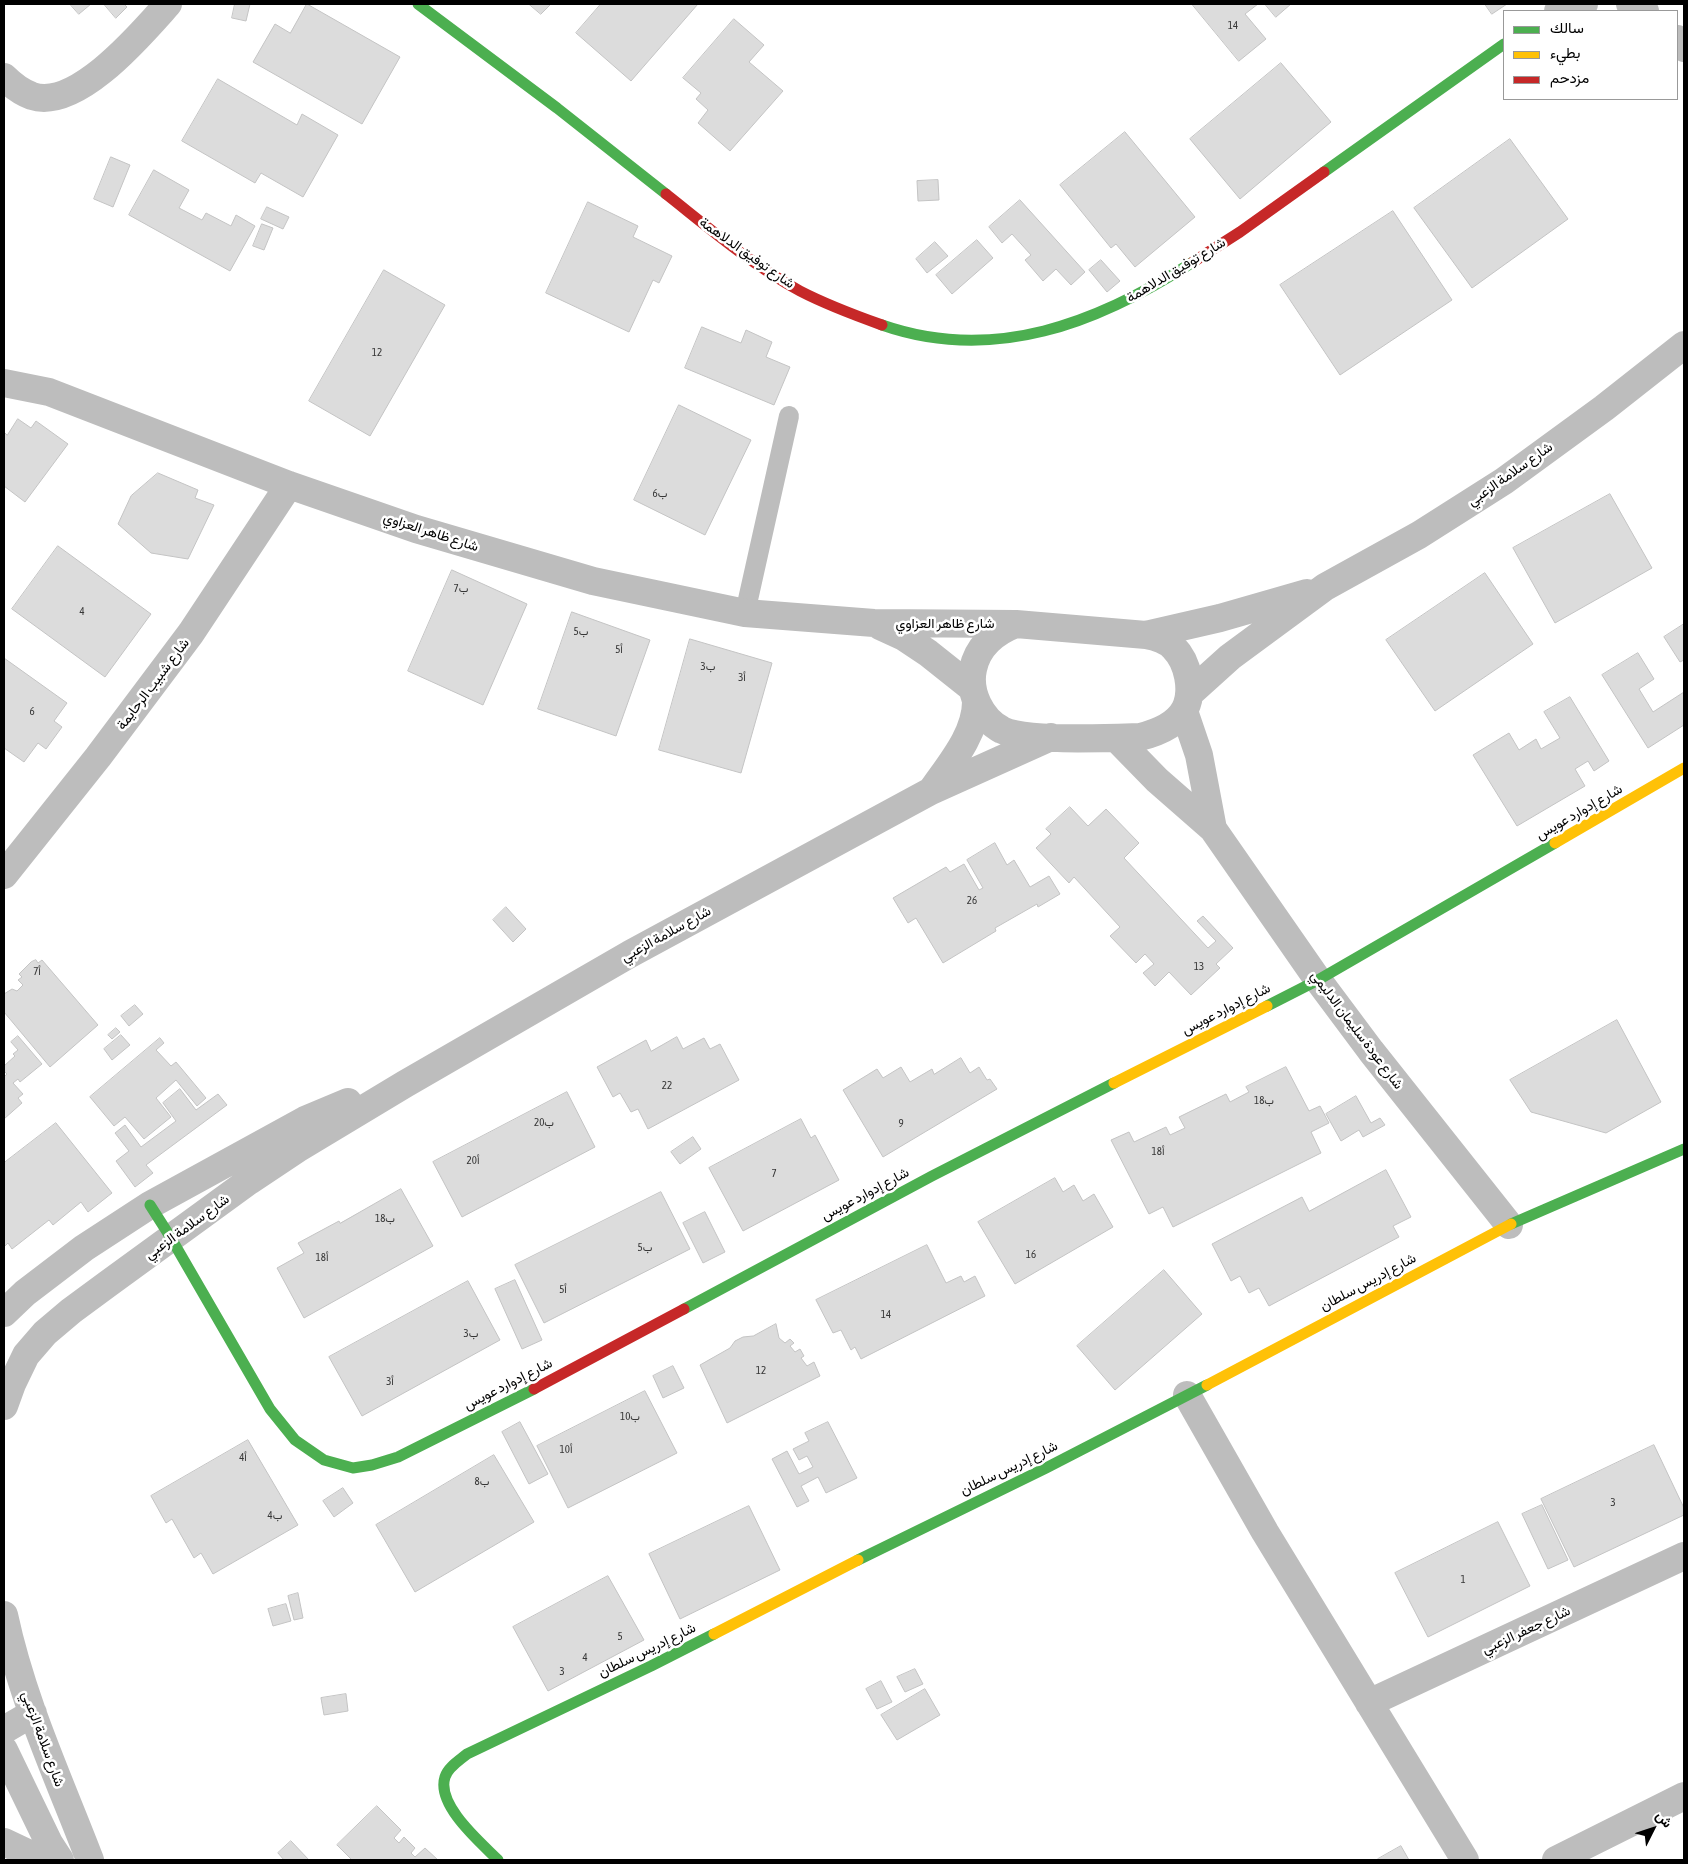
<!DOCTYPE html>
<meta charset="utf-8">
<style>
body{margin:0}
#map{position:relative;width:1688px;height:1864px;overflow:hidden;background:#fff;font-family:"Asap Condensed",Vazirmatn,sans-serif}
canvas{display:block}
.frame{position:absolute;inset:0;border:5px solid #000;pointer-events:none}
.legend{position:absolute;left:1503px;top:10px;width:175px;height:90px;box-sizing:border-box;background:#fff;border:1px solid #999;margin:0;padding:6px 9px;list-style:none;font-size:15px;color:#000}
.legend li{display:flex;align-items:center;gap:10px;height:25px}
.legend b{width:25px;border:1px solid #999}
.north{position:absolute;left:1628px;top:1804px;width:50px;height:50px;-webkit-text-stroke:4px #fff;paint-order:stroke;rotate:49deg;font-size:14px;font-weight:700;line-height:20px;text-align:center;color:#000}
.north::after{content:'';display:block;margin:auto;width:18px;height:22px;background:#000;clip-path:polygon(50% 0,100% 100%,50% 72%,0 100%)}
</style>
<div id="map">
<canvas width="1688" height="1864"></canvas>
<div class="frame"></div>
<ul class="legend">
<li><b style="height:6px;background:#4caf50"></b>سالك</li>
<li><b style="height:6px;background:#ffc107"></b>بطيء</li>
<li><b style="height:6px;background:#c62828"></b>مزدحم</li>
</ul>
<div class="north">ش</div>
</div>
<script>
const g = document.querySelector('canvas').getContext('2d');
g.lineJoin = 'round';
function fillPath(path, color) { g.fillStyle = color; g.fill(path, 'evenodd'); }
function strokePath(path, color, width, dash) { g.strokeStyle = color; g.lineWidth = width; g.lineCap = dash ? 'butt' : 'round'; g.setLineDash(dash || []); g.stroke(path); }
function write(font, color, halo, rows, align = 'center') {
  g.font = font + ' "Asap Condensed",Vazirmatn,sans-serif'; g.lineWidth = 5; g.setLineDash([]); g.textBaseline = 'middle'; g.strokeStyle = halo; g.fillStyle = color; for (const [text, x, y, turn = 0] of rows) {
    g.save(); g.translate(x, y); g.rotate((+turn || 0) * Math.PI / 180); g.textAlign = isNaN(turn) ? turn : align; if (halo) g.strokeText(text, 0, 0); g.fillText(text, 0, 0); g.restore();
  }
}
const building = new Path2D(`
 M70,4H91L79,14Z
 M104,4H124L127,7L116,18Z
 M235,4H250L246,21L232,18Z
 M307,4L400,57L362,124L253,62L275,24L290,33Z
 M529,4H551L541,14Z
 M601,4H698L631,81L576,33Z
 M1192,4H1258L1245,14L1266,39L1239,61Z
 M1265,4H1291L1276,17Z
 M1485,4H1507L1492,14Z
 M734,19L764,45L749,62L783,91L730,151L698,123L708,110L696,99L701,93L683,78Z
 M1281,63L1331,122L1240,199L1190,139Z
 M218,79L297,125L302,114L338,135L303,197L261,173L255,183L182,141Z
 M1125,132L1195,217L1135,267L1116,244L1111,248L1060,185Z
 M1510,139L1568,219L1472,288L1414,208Z
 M111,157L130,165L113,207L94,199Z
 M154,170L189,190L179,208L202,220L206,213L231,226L236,215L255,226L230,271L129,215Z
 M938,180L939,200L918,201L917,181Z
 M1020,200L1085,272L1071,285L1056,269L1043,281L1025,260L1031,255L1012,234L1002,243L989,227Z
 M588,202L638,226L633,237L672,256L659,283L653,280L629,332L546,293Z
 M267,207L289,217L283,229L261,219Z
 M1393,211L1452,300L1340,375L1280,285Z
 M262,224L273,228L264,250L253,246Z
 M977,240L993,258L952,294L936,275Z
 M935,242L948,256L927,273L916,259Z
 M1101,260L1120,281L1107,292L1089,270Z
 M384,270L445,305L370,436L309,401Z
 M702,327L741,343L746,330L772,342L766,357L790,367L774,405L685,368Z
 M679,405L751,440L705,535L634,500Z
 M18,419L31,428L36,421L68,444L25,502L4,486V432L7,435Z
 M158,473L198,490L195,498L214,505L188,559L151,553L118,524L131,496Z
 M1610,494L1652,568L1555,623L1513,548Z
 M58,546L151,614L105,677L12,609Z
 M452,570L527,604L483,705L408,671Z
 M1485,573L1533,644L1435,711L1386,640Z
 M572,612L650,640L616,736L538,709Z
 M1684,624V660L1680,662L1664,637Z
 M690,639L772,663L741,773L659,750Z
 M1638,653L1654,679L1639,689L1653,712L1684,692V725L1648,748L1602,675Z
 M4,658L67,703L54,721L62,727L46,749L38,743L24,762L4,748Z
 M1570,697L1609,761L1594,771L1588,761L1575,769L1585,786L1517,826L1473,755L1509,733L1519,750L1536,739L1541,749L1560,738L1544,712Z
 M1070,807L1088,826L1106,809L1139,843L1124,858L1208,948L1216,941L1197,921L1203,916L1233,948L1216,964L1220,968L1191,995L1169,972L1155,986L1143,973L1154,964L1145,954L1136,963L1110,936L1120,927L1074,877L1069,883L1036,848L1051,834L1046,829Z
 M995,843L1007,865L1014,860L1030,887L1049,876L1060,894L1038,907L1037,904L995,928L996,931L943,963L916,918L908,923L893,898L946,867L950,872L964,864L979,890L983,888L967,860Z
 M506,907L526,929L513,942L493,920Z
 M36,960L38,963L42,960L98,1025L50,1067L4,1012V994L12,989L17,991L23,985L18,980L22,977L19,974L31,962Z
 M135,1005L143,1014L129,1026L121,1016Z
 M1617,1020L1661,1102L1606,1133L1531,1112L1510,1080Z
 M116,1028L120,1032L112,1039L108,1035Z
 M121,1035L130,1045L112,1060L104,1049Z
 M18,1036L42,1064L20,1082L18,1079L13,1083L23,1094L18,1098L22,1103L4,1119V1077L7,1074L4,1071V1066L15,1056L13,1054L18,1050L11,1042Z
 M677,1037L683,1049L704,1038L710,1049L720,1044L739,1080L648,1129L638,1109L631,1112L620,1093L613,1097L597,1067L646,1040L651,1051Z
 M160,1038L164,1043L156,1050L171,1066L176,1062L206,1098L197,1106L176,1080L156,1098L171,1117L144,1139L125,1117L114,1126L90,1097Z
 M961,1058L970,1073L979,1067L987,1080L990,1079L997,1089L883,1157L843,1090L877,1069L883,1078L901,1067L910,1082L932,1069L934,1074Z
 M1286,1067L1309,1111L1320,1106L1329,1123L1311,1132L1321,1153L1173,1227L1163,1207L1149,1214L1111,1140L1129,1132L1134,1142L1166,1127L1170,1135L1185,1128L1179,1117L1226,1094L1230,1102L1249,1092L1246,1087Z
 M180,1089L196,1110L218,1094L227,1105L146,1165L153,1173L135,1187L116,1161L129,1151L115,1133L125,1125L141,1147L176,1121L163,1103Z
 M567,1092L595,1147L462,1217L433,1162Z
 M1356,1096L1371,1123L1380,1118L1385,1125L1363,1137L1359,1130L1341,1141L1326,1114Z
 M801,1119L811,1138L815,1135L839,1180L743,1231L709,1168Z
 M56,1123L112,1193L88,1212L81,1202L53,1225L49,1220L12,1249L8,1243L4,1247V1163Z
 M693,1137L701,1149L680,1164L671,1152Z
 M1386,1170L1411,1217L1393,1226L1399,1237L1269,1306L1259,1288L1249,1293L1240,1276L1231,1281L1212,1244L1302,1197L1309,1211Z
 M1055,1178L1063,1192L1074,1185L1083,1201L1094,1194L1113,1227L1015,1284L978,1222Z
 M401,1189L433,1246L304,1318L277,1268L304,1253L298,1243L339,1221L340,1223Z
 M661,1192L690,1249L544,1323L515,1265Z
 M705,1212L725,1252L703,1263L683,1223Z
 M927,1245L946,1283L961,1276L964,1282L975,1276L985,1296L861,1359L855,1347L851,1350L841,1330L833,1333L816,1300Z
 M1164,1270L1202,1314L1115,1390L1077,1346Z
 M515,1280L542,1340L522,1349L495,1289Z
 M468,1281L500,1340L362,1416L329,1357Z
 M776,1324L779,1338L785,1343L790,1339L794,1343L790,1346L795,1352L800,1349L804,1356L801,1358L807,1366L814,1362L820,1376L727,1423L700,1365L730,1348L735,1341L743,1337L753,1336Z
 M673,1366L684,1388L663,1398L653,1376Z
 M645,1391L677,1453L568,1508L537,1446Z
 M520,1422L548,1474L529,1484L502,1432Z
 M828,1422L857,1478L826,1493L818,1477L801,1486L809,1501L797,1507L772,1459L787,1451L799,1474L813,1467L807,1456L799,1460L793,1449L809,1441L805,1433Z
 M248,1440L298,1525L213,1574L201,1553L194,1558L172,1519L166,1523L151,1496Z
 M1654,1445L1684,1508V1515L1574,1567L1541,1499Z
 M494,1455L534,1522L415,1592L376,1525Z
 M343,1488L353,1503L334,1517L323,1501Z
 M1542,1505L1568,1560L1548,1569L1522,1514Z
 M749,1506L780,1570L680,1619L649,1554Z
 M1498,1522L1530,1586L1428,1637L1395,1573Z
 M608,1576L644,1640L548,1691L513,1627Z
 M298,1593L303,1618L294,1620L288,1596Z
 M286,1604L291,1621L273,1626L268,1609Z
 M915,1669L923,1684L905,1692L897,1677Z
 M881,1681L892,1702L877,1709L866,1689Z
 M925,1689L940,1715L897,1740L881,1715Z
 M346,1694L348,1711L324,1715L321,1698Z
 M377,1806L401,1830L394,1838L399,1843L404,1837L415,1848L411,1853L415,1857L425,1848L438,1860H352L337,1845Z
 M291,1841L309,1860H284L278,1853Z
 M1401,1846L1409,1860H1379L1378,1859Z`);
fillPath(building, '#dcdcdc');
strokePath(building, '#c4c4c4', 1);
strokePath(new Path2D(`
 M745,613L789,416`), '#bdbdbd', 20);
strokePath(new Path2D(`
 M1630,4L1645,11
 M1558,11L1584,4
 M1677,39L1684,48
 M4,77C12,85 21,92 32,96C77,111 142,33 168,4
 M4,383L49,392L289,485L416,529L593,581L745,613L874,623L1016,624
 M1016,624L1146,635C1157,637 1167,640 1174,648C1188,662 1194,691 1185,709C1176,726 1156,733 1140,737C1110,738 1027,742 1002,730C981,719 968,692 973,669C978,645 995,632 1016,624Z
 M880,626L904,637L928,653L972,688
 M1146,635L1220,618L1307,593
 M1189,694L1230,657L1325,587L1419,535L1504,481L1604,408L1684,345
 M1184,711L1199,755L1213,829
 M1116,738L1157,780L1213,829L1318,980L1371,1051L1509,1225
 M932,790C950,764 976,734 976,702
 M4,875L98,757L191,633L289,485
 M4,1313L25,1293L84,1248L150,1205L305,1120L348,1102
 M1187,1395L1265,1532L1465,1860
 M4,1406L12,1384L26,1355L45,1333L71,1311L109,1283L249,1181L297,1149L405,1084L630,954L931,791L1051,737
 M4,1615C22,1700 59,1779 90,1860
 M1369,1703L1684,1556
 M4,1730L33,1713
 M4,1750L49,1843L60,1860
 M4,1842L42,1860
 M1556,1860L1684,1796`), '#bdbdbd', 28);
strokePath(new Path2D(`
 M418,4L557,108L666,194
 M1324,172L1504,44
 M882,325C994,364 1098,323 1193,262
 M1267,1006L1318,980L1555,843
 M150,1205L171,1238L270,1409L295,1440L324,1460L353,1468L372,1465L398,1457L534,1389
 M1511,1224L1684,1149
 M684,1309L932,1176L1114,1083
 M858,1560L1046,1468L1207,1385
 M498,1860C480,1842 436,1805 445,1777C448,1767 460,1760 467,1754L651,1666L714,1634`), '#4caf50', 11);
strokePath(new Path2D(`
 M1555,843L1684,768
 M1114,1083L1267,1006
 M1207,1385L1511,1224
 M714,1634L858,1560`), '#ffc107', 11);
strokePath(new Path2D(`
 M666,194C709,228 752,265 800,291C827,305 854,315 882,325
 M1193,262L1240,232L1324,172
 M534,1389L684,1309`), '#c62828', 11);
write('11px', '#373737', null, [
 ["14",1233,26],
 ["12",377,353],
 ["6ب",660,494],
 ["7ب",461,589],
 ["4",82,612],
 ["5ب",581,632],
 ["5أ",619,650],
 ["3ب",708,667],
 ["3أ",742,678],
 ["6",32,712],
 ["26",972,901],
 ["13",1199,967],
 ["7أ",37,972],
 ["22",667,1086],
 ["18ب",1264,1101],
 ["20ب",544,1123],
 ["9",901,1124],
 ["18أ",1158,1152],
 ["20أ",473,1161],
 ["7",774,1174],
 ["18ب",385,1219],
 ["5ب",645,1248],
 ["16",1031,1255],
 ["18أ",322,1258],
 ["5أ",563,1290],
 ["14",886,1315],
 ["3ب",471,1334],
 ["12",761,1371],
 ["3أ",390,1382],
 ["10ب",630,1417],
 ["10أ",566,1450],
 ["4أ",243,1458],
 ["8ب",482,1482],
 ["3",1613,1503],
 ["4ب",275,1516],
 ["1",1463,1580],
 ["5",620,1637],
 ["4",585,1658],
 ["3",562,1672]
]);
write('14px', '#000', '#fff', [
 ["شارع توفيق الدلاهمة",747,253,35],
 ["شارع توفيق الدلاهمة",1176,270,-31],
 ["شارع سلامة الزعبي",1510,474,-35],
 ["شارع ظاهر العزاوي",431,532,18],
 ["شارع ظاهر العزاوي",945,624],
 ["شارع شبيب الرحايمة",153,684,-53],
 ["شارع إدوارد عويس",1579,812,-30],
 ["شارع سلامة الزعبي",666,934,-29],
 ["شارع إدوارد عويس",1226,1009,-27],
 ["شارع عودة سليمان الدليمي",1357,1030,53],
 ["شارع إدوارد عويس",865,1194,-28],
 ["شارع سلامة الزعبي",187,1227,-36],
 ["شارع إدريس سلطان",1368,1282,-28],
 ["شارع إدوارد عويس",508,1384,-27],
 ["شارع إدريس سلطان",1009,1468,-26],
 ["شارع جعفر الزعبي",1526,1630,-25],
 ["شارع إدريس سلطان",647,1650,-26],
 ["شارع سلامة الزعبي",43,1739,70]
]);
</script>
